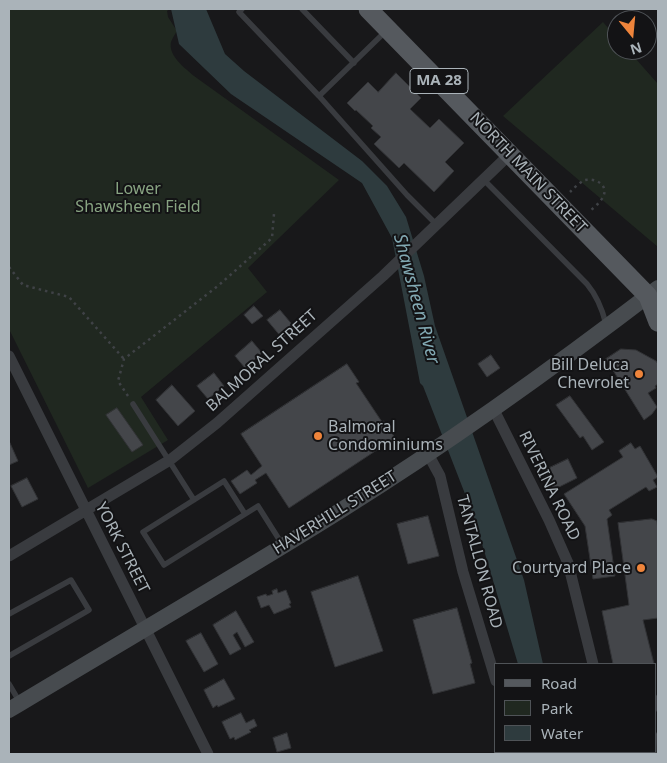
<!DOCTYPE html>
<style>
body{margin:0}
#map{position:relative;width:667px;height:763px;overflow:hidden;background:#18181a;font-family:"Noto Sans",sans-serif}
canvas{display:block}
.frame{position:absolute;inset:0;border:10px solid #aab3b9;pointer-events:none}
.legend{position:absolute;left:494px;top:663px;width:162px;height:90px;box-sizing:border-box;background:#131315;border:1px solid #4f5357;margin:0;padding:6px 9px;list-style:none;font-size:15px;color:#aab3b9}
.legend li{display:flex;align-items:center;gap:10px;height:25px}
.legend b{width:25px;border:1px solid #4f5357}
.north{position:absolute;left:607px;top:10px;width:50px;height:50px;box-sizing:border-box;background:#131315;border:1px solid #4f5357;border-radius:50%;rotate:163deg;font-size:14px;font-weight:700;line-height:20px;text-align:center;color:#aab3b9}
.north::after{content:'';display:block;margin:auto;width:18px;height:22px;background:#ee843b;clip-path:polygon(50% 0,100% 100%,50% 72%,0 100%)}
</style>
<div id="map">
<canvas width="667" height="763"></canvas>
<div class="frame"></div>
<ul class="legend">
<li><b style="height:6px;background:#55595e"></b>Road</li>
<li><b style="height:14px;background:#202820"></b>Park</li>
<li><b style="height:14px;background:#2e3b3e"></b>Water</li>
</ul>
<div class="north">N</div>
</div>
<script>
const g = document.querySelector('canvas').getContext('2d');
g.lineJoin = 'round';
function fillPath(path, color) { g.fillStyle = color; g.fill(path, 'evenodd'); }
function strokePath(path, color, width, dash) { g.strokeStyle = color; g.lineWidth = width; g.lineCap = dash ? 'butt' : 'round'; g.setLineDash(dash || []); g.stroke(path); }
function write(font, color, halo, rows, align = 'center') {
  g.font = font + ' "Noto Sans",sans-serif'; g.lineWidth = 4; g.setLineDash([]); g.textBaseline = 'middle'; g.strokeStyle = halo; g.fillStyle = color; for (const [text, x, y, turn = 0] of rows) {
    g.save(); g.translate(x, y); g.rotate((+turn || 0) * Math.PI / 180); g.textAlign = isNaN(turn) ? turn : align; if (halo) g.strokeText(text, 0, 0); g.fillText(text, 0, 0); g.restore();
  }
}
fillPath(new Path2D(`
 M9,9H169L167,11L168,17L177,31C175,34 172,39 171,42C168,56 185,68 194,76L339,180L248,268L267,292L141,397L168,440L88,488L9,329Z
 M603,22L617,38V50H628L658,84V247L503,116Z`), '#202820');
fillPath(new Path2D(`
 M171,9H206L225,54L244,71L362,161L387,186L406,217L424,276L435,326L524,580L543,664H518L474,517L423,386L420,383L392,238L362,183L231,94L179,44Z`), '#2e3b3e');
const building = new Path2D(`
 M396,73L421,98L410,109L430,128L439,119L464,143L445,162L454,171L434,192L404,163L399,168L374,144L381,137L371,128L373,126L356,110L355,111L347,103L368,82L378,92Z
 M254,306L263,316L252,324L244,315Z
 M280,310L295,328L282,338L267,320Z
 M252,341L262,353L245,368L235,356Z
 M621,349L636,350L656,361L658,364V384L655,386L656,388L648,393L657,407L652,414L644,420L606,359Z
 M491,355L500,368L487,377L478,364Z
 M347,364L359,382L356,383L382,422L384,421L395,438L289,508L266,473L255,480L257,483L240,494L231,481L247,470L251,475L262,466L241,434Z
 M214,373L224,386L208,399L197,386Z
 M172,385L195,411L178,426L156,400Z
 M570,396L604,442L592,450L583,436L580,438L556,405Z
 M117,408L143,445L132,452L106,415Z
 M10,443L18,461L9,465V444Z
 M631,443L635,449L640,446L658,477L653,480L657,487L649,491L646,487L609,510L612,515L607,519L615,576L593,579L585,526L564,494L623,457L619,451Z
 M568,459L577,478L553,490L543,471Z
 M27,478L38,499L22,507L11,486Z
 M428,516L439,556L408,564L397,524Z
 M652,519L657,521L658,531V618L643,620L654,664H613L602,611L629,605L618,523Z
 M358,576L383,651L335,667L311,592Z
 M277,589L278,593L286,590L291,603L289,604L291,607L274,614L269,605L261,608L257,597L266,594L267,596L273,594L272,591Z
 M457,608L472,663L470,664L475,683L433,694L413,620Z
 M236,611L254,642L245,647L237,632L233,635L241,649L230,655L213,625Z
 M201,633L218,664L204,672L186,641Z
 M224,679L235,699L218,707L217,705L213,708L204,690Z
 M658,695V711H656V696Z
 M241,713L246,723L254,719L257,726L249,730L251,732L235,740L234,737L230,739L222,722Z
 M287,733L291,748L277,752L273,738Z
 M656,733H658V754H648L647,752H656Z`);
fillPath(building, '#44464a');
strokePath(building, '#323336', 1);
strokePath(new Path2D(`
 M570,192C574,188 580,182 585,180C596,178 609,185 603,197C600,203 593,208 589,212
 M9,267L23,285L69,297L124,359
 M128,396L118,381L124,359L219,285L272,238L274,214`), '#3f4246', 2.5, [2.5, 4]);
strokePath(new Path2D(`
 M242,9L239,12L319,96L407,195L436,224
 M302,9L354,63
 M319,96L386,31
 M483,179L587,284C597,296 602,308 606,324
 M133,404L194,500
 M245,514L224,481L143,532L164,565L258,506L282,544
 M9,614L71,580L89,610L9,656
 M9,684L19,701`), '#393b3f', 5.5);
strokePath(new Path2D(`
 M9,356L208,754
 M494,410L549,520L568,563L593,664
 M428,454L440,476L463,572L496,681
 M9,556L170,460L217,423L383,276L510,154
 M517,752L518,754
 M612,752L613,754`), '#393b3f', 11);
strokePath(new Path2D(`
 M9,710C120,643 233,578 343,509C452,441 556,366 658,288`), '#474b4f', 16);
strokePath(new Path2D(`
 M368,9L648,296L658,322`), '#55595e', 19);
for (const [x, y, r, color] of [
 [639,374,5,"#ee843b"],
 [318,436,5,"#ee843b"],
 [641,568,5,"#ee843b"]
]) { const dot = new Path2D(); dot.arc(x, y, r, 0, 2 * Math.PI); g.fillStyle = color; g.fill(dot); strokePath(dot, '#131315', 2); }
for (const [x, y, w] of [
 [439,81,58]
]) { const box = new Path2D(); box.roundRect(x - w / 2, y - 12.5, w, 25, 4); g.fillStyle = '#131315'; g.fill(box); strokePath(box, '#aab3b9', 1); }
write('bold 15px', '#aab3b9', null, [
 ["MA 28",439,81]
]);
write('16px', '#aab3b9', '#131315', [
 ["NORTH MAIN STREET",528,173,46],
 ["BALMORAL STREET",262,361,-42],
 ["RIVERINA ROAD",549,486,64],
 ["HAVERHILL STREET",335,513,-32],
 ["YORK STREET",122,548,63],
 ["TANTALLON ROAD",479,562,75]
]);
write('16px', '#88a482', '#131315', [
 ["Lower",138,189],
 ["Shawsheen Field",138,207]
]);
write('16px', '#aab3b9', '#131315', [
 ["Bill Deluca",629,365],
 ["Chevrolet",629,383],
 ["Balmoral",328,427,"left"],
 ["Condominiums",328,445,"left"],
 ["Courtyard Place",631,568]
], 'right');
write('italic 18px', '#82a9b3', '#131315', [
 ["Shawsheen River",416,299,75]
]);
</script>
